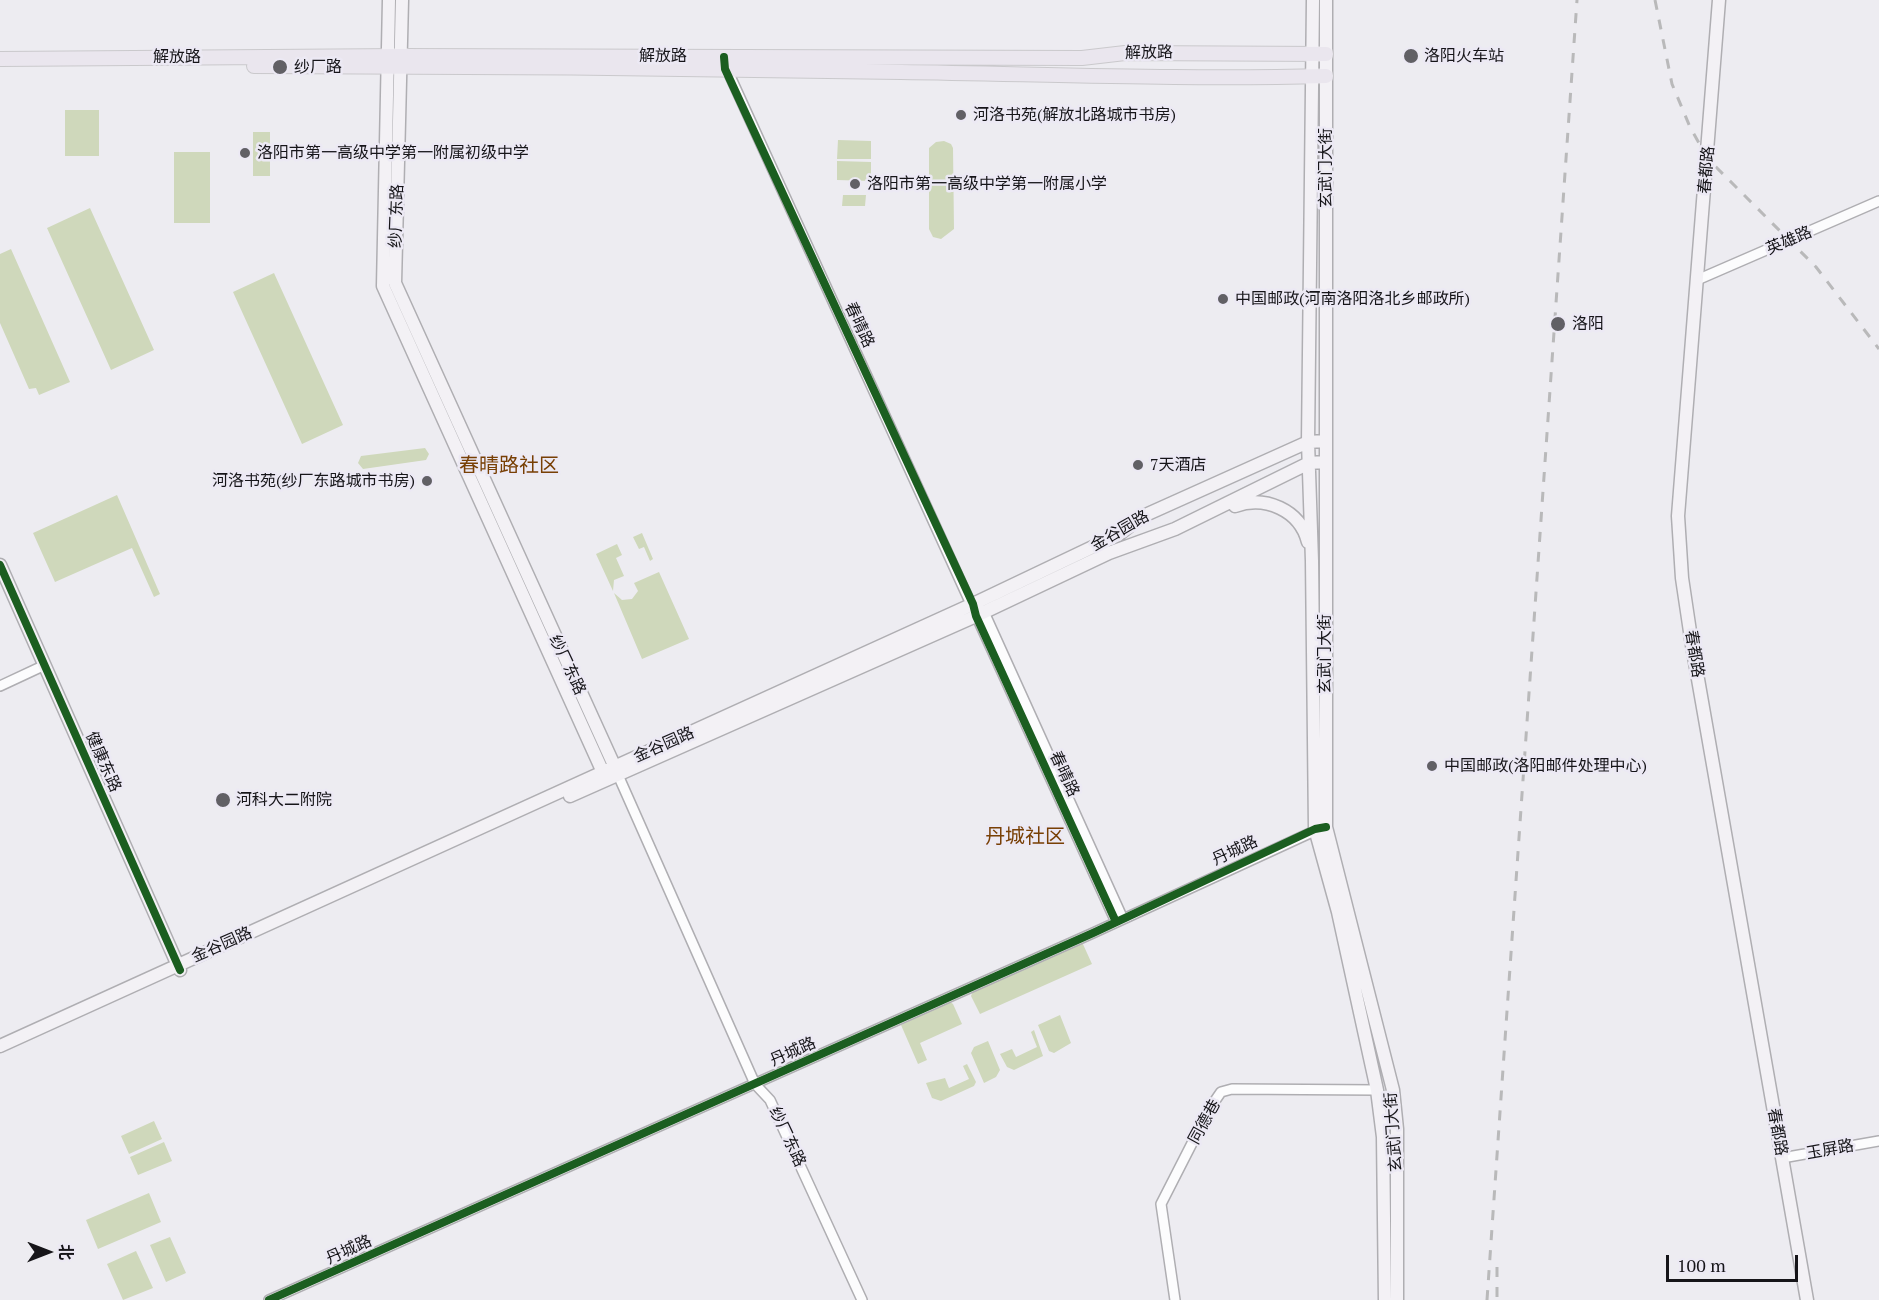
<!DOCTYPE html>
<meta charset="utf-8">
<style>
body{margin:0}
#map{position:relative;width:1879px;height:1300px;overflow:hidden;background:#edecf1;font-family:"PT Serif","Noto Sans SC",serif}
canvas{display:block}
.north{position:absolute;left:18px;top:1222px;width:60px;height:60px;-webkit-text-stroke:4px #ece9f4;paint-order:stroke;rotate:90deg;font-size:16px;font-weight:700;line-height:24px;text-align:center;color:#161519}
.north::after{content:'';display:block;margin:auto;width:21px;height:27px;background:#161519;clip-path:polygon(50% 0,100% 100%,50% 72%,0 100%)}
.scale{position:absolute;left:1666px;top:1255px;width:132px;height:27px;box-sizing:border-box;border:3px solid #161519;border-top:0;padding-left:8px;font-size:18px;line-height:21px;white-space:nowrap;color:#161519;-webkit-text-stroke:4px #ece9f4;paint-order:stroke}
</style>
<div id="map">
<canvas width="1879" height="1300"></canvas>
<div class="north">北</div>
<div class="scale">100 m</div>
</div>
<script>
const g = document.querySelector('canvas').getContext('2d');
g.lineJoin = 'round';
function fillPath(path, color) { g.fillStyle = color; g.fill(path, 'evenodd'); }
function strokePath(path, color, width, dash) { g.strokeStyle = color; g.lineWidth = width; g.lineCap = dash ? 'butt' : 'round'; g.setLineDash(dash || []); g.stroke(path); }
function write(font, color, halo, rows, align = 'center') {
  g.font = font + ' "PT Serif","Noto Sans SC",serif'; g.lineWidth = 5; g.setLineDash([]); g.textBaseline = 'middle'; g.strokeStyle = halo; g.fillStyle = color; for (const [text, x, y, turn = 0] of rows) {
    g.save(); g.translate(x, y); g.rotate((+turn || 0) * Math.PI / 180); g.textAlign = isNaN(turn) ? turn : align; if (halo) g.strokeText(text, 0, 0); g.fillText(text, 0, 0); g.restore();
  }
}
fillPath(new Path2D(`
 M65,110H99V156H65Z
 M253,132H270V176H253Z
 M838,140L871,141V159H837Z
 M944,141L951,144L953,148L954,229L941,239L933,237L929,229V148L936,142Z
 M174,152H210V223H174Z
 M837,161L871,162V181L837,180Z
 M843,195H866L865,206H842Z
 M90,208L154,350L111,370L47,228Z
 M11,249L70,382L39,395L36,388L29,389L0,323V254Z
 M274,273L343,425L302,444L233,292Z
 M425,448L429,454L426,460L363,469L358,463L361,456Z
 M117,495L160,594L154,597L132,548L55,582L33,533Z
 M642,533L653,559L650,561L644,547L639,549L633,537Z
 M617,544L622,555L616,558L624,576L614,580L613,591L596,554Z
 M659,572L689,639L642,659L614,593L622,600L632,599L638,591L634,583Z
 M1082,942L1092,964L980,1014L971,996L973,991Z
 M950,1002L953,1004L962,1024L920,1043L927,1060L918,1064L901,1025Z
 M1060,1015L1071,1043L1054,1053L1049,1051L1038,1025Z
 M1034,1030L1043,1056L1014,1070L1007,1067L1000,1054L1012,1049L1016,1057L1037,1047L1031,1032Z
 M988,1041L1000,1070L996,1077L984,1083L971,1053L974,1047Z
 M967,1064L976,1082L974,1086L941,1101L932,1098L926,1083L945,1078L949,1088L969,1079L963,1066Z
 M154,1121L162,1139L129,1154L121,1136Z
 M164,1142L172,1161L138,1175L130,1157Z
 M149,1193L161,1222L98,1249L86,1220Z
 M170,1237L186,1273L166,1282L150,1245Z
 M136,1251L153,1288L123,1300L107,1264Z`), '#cfd8bb');
const street = new Path2D(`
 M725,65L1116,922
 M1697,280L1879,201
 M979,609L984,612L1123,919
 M0,686L45,665
 M618,775L755,1084L770,1100L862,1300
 M1782,1158L1879,1141
 M269,1300L1093,933L1321,828
 M1175,1300L1161,1204L1210,1108L1221,1092L1232,1089L1377,1090`);
const secondary = new Path2D(`
 M389,0L383,286L606,779
 M402,0L395,283L618,774
 M1313,0L1308,442L1312,561L1315,829L1338,912L1377,1090L1383,1137L1385,1300
 M1326,0V827L1393,1090L1397,1129V1300
 M1719,0L1678,516L1682,578L1692,645L1807,1300
 M1235,506C1265,495 1300,510 1308,542
 M0,565L180,970
 M570,796L976,616L1109,553L1175,529L1309,463L1325,462
 M0,1046L973,604L1118,535L1141,517L1308,442L1325,441`);
const primary = new Path2D(`
 M0,59L401,56L1082,58L1125,53L1326,54
 M254,66C470,66 685,68 901,72C1043,74 1184,80 1326,76`);
strokePath(street, '#afaeb2', 12);
strokePath(secondary, '#afaeb2', 15);
strokePath(primary, '#cac9cc', 16);
strokePath(street, '#fcfcfd', 9);
strokePath(secondary, '#f3f1f5', 12);
strokePath(primary, '#eae6ee', 14);
strokePath(new Path2D(`
 M1655,0L1672,84L1690,127L1708,159L1816,267L1879,349
 M1497,1267V1300
 M1487,1300L1577,0`), '#b9b9ba', 3, [10, 10]);
strokePath(new Path2D(`
 M724,57L725,69L973,604L976,616L1116,922
 M0,565L180,970
 M269,1300L1093,933L1315,829L1326,827`), '#1b5e20', 8);
for (const [x, y, r, color] of [
 [1411,56,8,"#616065"],
 [280,67,8,"#616065"],
 [961,115,6,"#616065"],
 [245,153,6,"#616065"],
 [855,184,6,"#616065"],
 [1223,299,6,"#616065"],
 [1558,324,8,"#616065"],
 [1138,465,6,"#616065"],
 [427,481,6,"#616065"],
 [1432,766,6,"#616065"],
 [223,800,8,"#616065"]
]) { const dot = new Path2D(); dot.arc(x, y, r, 0, 2 * Math.PI); g.fillStyle = color; g.fill(dot); strokePath(dot, '#ece9f4', 2); }
write('16px', '#161519', '#ece9f4', [
 ["解放路",1149,53,-1],
 ["解放路",663,56],
 ["解放路",177,57],
 ["玄武门大街",1326,168,-90],
 ["春都路",1707,170,-85],
 ["纱厂东路",397,216,-88],
 ["英雄路",1789,241,-23],
 ["春晴路",859,325,65],
 ["金谷园路",1120,531,-30],
 ["玄武门大街",1325,654,-90],
 ["春都路",1694,654,81],
 ["纱厂东路",567,665,65],
 ["金谷园路",664,745,-24],
 ["健康东路",103,762,66],
 ["春晴路",1064,774,65],
 ["丹城路",1235,851,-25],
 ["金谷园路",222,945,-24],
 ["丹城路",793,1052,-24],
 ["同德巷",1205,1122,-61],
 ["玄武门大街",1394,1132,-94],
 ["春都路",1777,1132,80],
 ["纱厂东路",787,1137,65],
 ["玉屏路",1830,1150,-10],
 ["丹城路",349,1250,-24]
]);
write('16px', '#161519', '#ece9f4', [
 ["洛阳火车站",1424,56],
 ["纱厂路",294,67],
 ["河洛书苑(解放北路城市书房)",973,115],
 ["洛阳市第一高级中学第一附属初级中学",257,153],
 ["洛阳市第一高级中学第一附属小学",867,184],
 ["中国邮政(河南洛阳洛北乡邮政所)",1235,299],
 ["洛阳",1572,324],
 ["7天酒店",1150,465],
 ["河洛书苑(纱厂东路城市书房)",415,481,"right"],
 ["中国邮政(洛阳邮件处理中心)",1444,766],
 ["河科大二附院",236,800]
], 'left');
write('20px', '#784005', '#ece9f4', [
 ["春晴路社区",509,466],
 ["丹城社区",1025,837]
]);
</script>
